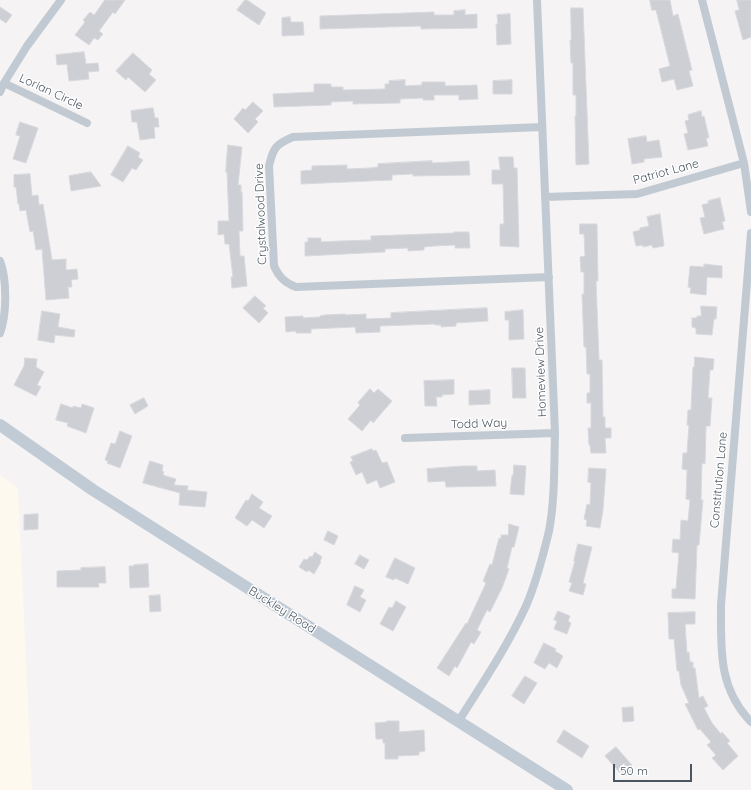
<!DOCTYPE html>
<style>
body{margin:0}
#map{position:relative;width:751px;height:790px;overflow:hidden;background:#f5f3f3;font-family:Quicksand,sans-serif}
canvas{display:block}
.scale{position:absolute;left:613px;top:764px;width:79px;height:18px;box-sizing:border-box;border:2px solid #4a5661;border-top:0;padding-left:5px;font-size:12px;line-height:14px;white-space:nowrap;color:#4a5661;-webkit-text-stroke:3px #fff;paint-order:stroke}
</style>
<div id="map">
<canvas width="751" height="790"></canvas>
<div class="scale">50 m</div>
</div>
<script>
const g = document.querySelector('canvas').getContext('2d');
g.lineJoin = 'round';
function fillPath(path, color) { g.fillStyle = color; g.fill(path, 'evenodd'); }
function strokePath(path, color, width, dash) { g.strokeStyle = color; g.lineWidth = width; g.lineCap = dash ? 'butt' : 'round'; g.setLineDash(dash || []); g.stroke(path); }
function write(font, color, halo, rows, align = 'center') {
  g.font = font + ' Quicksand,sans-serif'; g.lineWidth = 3; g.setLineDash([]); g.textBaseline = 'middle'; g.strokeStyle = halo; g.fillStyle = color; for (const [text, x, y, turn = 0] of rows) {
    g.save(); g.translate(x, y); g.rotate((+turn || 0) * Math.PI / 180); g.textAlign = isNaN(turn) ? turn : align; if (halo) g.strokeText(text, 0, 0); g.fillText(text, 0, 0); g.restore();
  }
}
fillPath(new Path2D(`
 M0,475L18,488L32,790H0Z`), '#fdf9ef');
const building = new Path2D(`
 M105,0H125L115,14L113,12L99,31L103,34L98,40L94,38L89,45L75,35L85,22L83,20L90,12L94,15Z
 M245,0H247L266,13L259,25L237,10Z
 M650,0H670L673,16L678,14L692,70L689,71L693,86L677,90L674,79L662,82L659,69L670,66L656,10H652Z
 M737,0H751V37L743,40L735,11L739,10Z
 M0,7L12,15L6,23L0,19Z
 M571,8H583L589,164L576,165L575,116H576V95H573V63H571L570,40H571Z
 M465,10V15L477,14V28L421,29V26L320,29V16L434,12V15H454V11Z
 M510,14L511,44L497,45L496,24H498L497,15Z
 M290,17L291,22H303L304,35L282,36V18Z
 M84,52L86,64L98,63L99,71L88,72L89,79L69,81L67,64L57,65L56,55Z
 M133,53L152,70L149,74L156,80L145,92L128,77L126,80L116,71Z
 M405,80V86L422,85V82H445V86L477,85L478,99L459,100V95H434V100H423V98L400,99V103L353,104V101L331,102V105L274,107L273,94L314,92V84H331V87H343V90L385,89V84H389V81Z
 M512,80V94H493V81Z
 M253,102L263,111L255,119L258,122L248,133L234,119L243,108L245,110Z
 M153,108L155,118H158L159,127H154L155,138L140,140L137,122H132L131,111Z
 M701,111L702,117L704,116L709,138H706L708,146L688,150L684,134L688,133L685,121L689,120L688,115Z
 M20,122L38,128L26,163L13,159L20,136L16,135Z
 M646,136L647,142L659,140L662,157L644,159V162L632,164L628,139Z
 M228,145L242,147L238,185H241V192H242L243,231H239L240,256H244L247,286L232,288L231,277H233L229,244H225L224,234L218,235V221H229L227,172H226Z
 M128,146L140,153L138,157L143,160L136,170L132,168L123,182L111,175Z
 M499,157H513L514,168H517L519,247L500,246V224H504L503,184H492V170H500Z
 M432,161V163L469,161L470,175L413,176V174L392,175V180L301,184V171L312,170V166L347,165V169L370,168L378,167V164Z
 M91,172L101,186L71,191L69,176Z
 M30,174L32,196L38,195L39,205L43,204L52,260L66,259V270L77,269L78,279L71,280L72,287H68L69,298L46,300L42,249L36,250L33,231L30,232L26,210L20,211L19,204H18L16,187H14V175Z
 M720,198L725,221L722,222L724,229L704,234L700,218L705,217L702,205L709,203L708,201Z
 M660,214L664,246L653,248L652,245L643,247V245L636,246L633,232L640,230V228L649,226L647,217Z
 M580,224H597L598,281H596L599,360H602L603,417H605V428H611V438H605L606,453H591L590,445H589L588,428H591V403H587V393H590V374H587L586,347H584L582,294H584V272H581L580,257L585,256L584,234H580Z
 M454,232H469L470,248H455V245L434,246L424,247V250L408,251V248L385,249V252L305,256V242H308V238H321V242L340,241L371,240V236L454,233Z
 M704,264L722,266V278L707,277L706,295L690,293L691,288L688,287L690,266L704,267Z
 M255,296L266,306L263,308L268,313L259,323L243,308Z
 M701,306L717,307L716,319H714L712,335L696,334V328L692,327V318H697V316H701Z
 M487,308L488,321L456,323V326L441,327V325H435V324L380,326V332L356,333L355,327L311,329V333H296V331L286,332L285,317L303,316V318L320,317V316L325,315L345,314V315L366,314V319L391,318V313Z
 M523,310L524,339L509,340V320H505V312Z
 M42,311L60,314L58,327L75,330L74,337L55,335L54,343L38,340Z
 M695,357L714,359L713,370H710L708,398H712L710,426H706L705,464L702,463L701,500H703L699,545H697L695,599L672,598V589H676L679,553L672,552L673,539L680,540L681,520L688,521L690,500L686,499L687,470L682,469L683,453H687L689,425H687L688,410H691L693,367H694Z
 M25,358L37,359L36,367L44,372L37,385L41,387L36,396L14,385L24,366Z
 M512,368H525L526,398H513Z
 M454,380V394L442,395V397H436L437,406H425L424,381Z
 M370,389L374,393L378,389L392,401L373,423L371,420L362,431L348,419L360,405L358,403Z
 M490,390V404L469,405V391Z
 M144,398L148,406L135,414L130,405Z
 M61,404L73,408V406L81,408L82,404L94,408L86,433L67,426L68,423L56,420Z
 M120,431L132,436L120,468L107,463L108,461L105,460L111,443L115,444Z
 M372,449L373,451L376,450L382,463L387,462L395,482L380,488L377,480L367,484L362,472L356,475L350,462L353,461L351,457Z
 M150,461L163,465L162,471L164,472L163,475L176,479L174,485L188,486L187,490L207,492L205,507L179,505L180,493L143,483Z
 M514,465L526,466L524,495L510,494L512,475H513Z
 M462,466H477V471L495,470L496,486L446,487L445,481L428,482L427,469Z
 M589,468L606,469L603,510L600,528L586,526L587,520L584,519L587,504L590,505L591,483L588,482Z
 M252,494L263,502L259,508L272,516L264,528L252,520L247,526L235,518L246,500L248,501Z
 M38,514V529L24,530V515Z
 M509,524L519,527L514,547H512L507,568L509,569L502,588L490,612L487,610L477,630L481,632L474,644L471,642L457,668L455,666L449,676L437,668L466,623L467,624L486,583L483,581L490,564L492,565L499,538L501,539V535H508Z
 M328,531L338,536L334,545L324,540Z
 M578,544L592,547L583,583L586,584L583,595L569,591L572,583L569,582L575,561H574Z
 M315,552L322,557L320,561L321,562L314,574L308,570L307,572L299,567L304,559L307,560L310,556L312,557Z
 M360,555L369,560L364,569L355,564Z
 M395,558L415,568L408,584L395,578L394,580L386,577Z
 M148,564L149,587L130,588L129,566H134V565Z
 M105,567L106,583H98L99,587H57V571L81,570V568Z
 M355,586L364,590L360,597L366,600L360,612L347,605Z
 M160,595L161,611L150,612L149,596Z
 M396,601L406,607L393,631L380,624L389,607L392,608Z
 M558,611L570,616L568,621L571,623L567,634L554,629L557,621L554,620Z
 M695,612V624H685L687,653L689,652L690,662H693V668H695L699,698L703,696L708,706L704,708L712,723L721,734L722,732L730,741L727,743L738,756L723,770L712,758L716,755L707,745L711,742L700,729L698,730L685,704L689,703L681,685L679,671H677L674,639H669L668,613Z
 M544,643L556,649L555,651L563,656L557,668L549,663L545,669L534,663Z
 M525,676L537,683L524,704L512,696Z
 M633,707L634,721L623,722L622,708Z
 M387,721H399V732L424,730L425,751L419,752V755L398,756V759H385V743H383V739H376L375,723L387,722Z
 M564,730L589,746L582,758L557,742Z
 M616,747L632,765L631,766L633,769L626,776L623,773L621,774L605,756Z`);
fillPath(building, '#cdcfd5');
strokePath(building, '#d7d9de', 1);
strokePath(new Path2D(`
 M702,0L744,163L751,212
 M4,83L87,123
 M0,92L4,83L27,46L61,0
 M542,127L293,137C276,144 273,148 269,166L274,266C279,277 285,283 296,287L549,277
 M545,197L637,194L744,163
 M751,233L721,605C721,649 718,688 751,722
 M0,261C7,279 7,314 0,333
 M405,438L555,433
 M458,722C482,684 507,647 526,606C536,583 543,556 549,531C555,499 554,466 555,433L537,0`), '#c1cad2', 8);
strokePath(new Path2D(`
 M0,425L93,490L567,790`), '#c1cbd6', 12);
write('12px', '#4a5661', '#fff', [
 ["Lorian Circle",51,92,25],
 ["Patriot Lane",666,172,-15],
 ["Crystalwood Drive",261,214,-92],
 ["Homeview Drive",541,372,-92],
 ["Todd Way",479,424,-2],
 ["Constitution Lane",719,480,-85],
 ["Buckley Road",282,610,32]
]);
</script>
